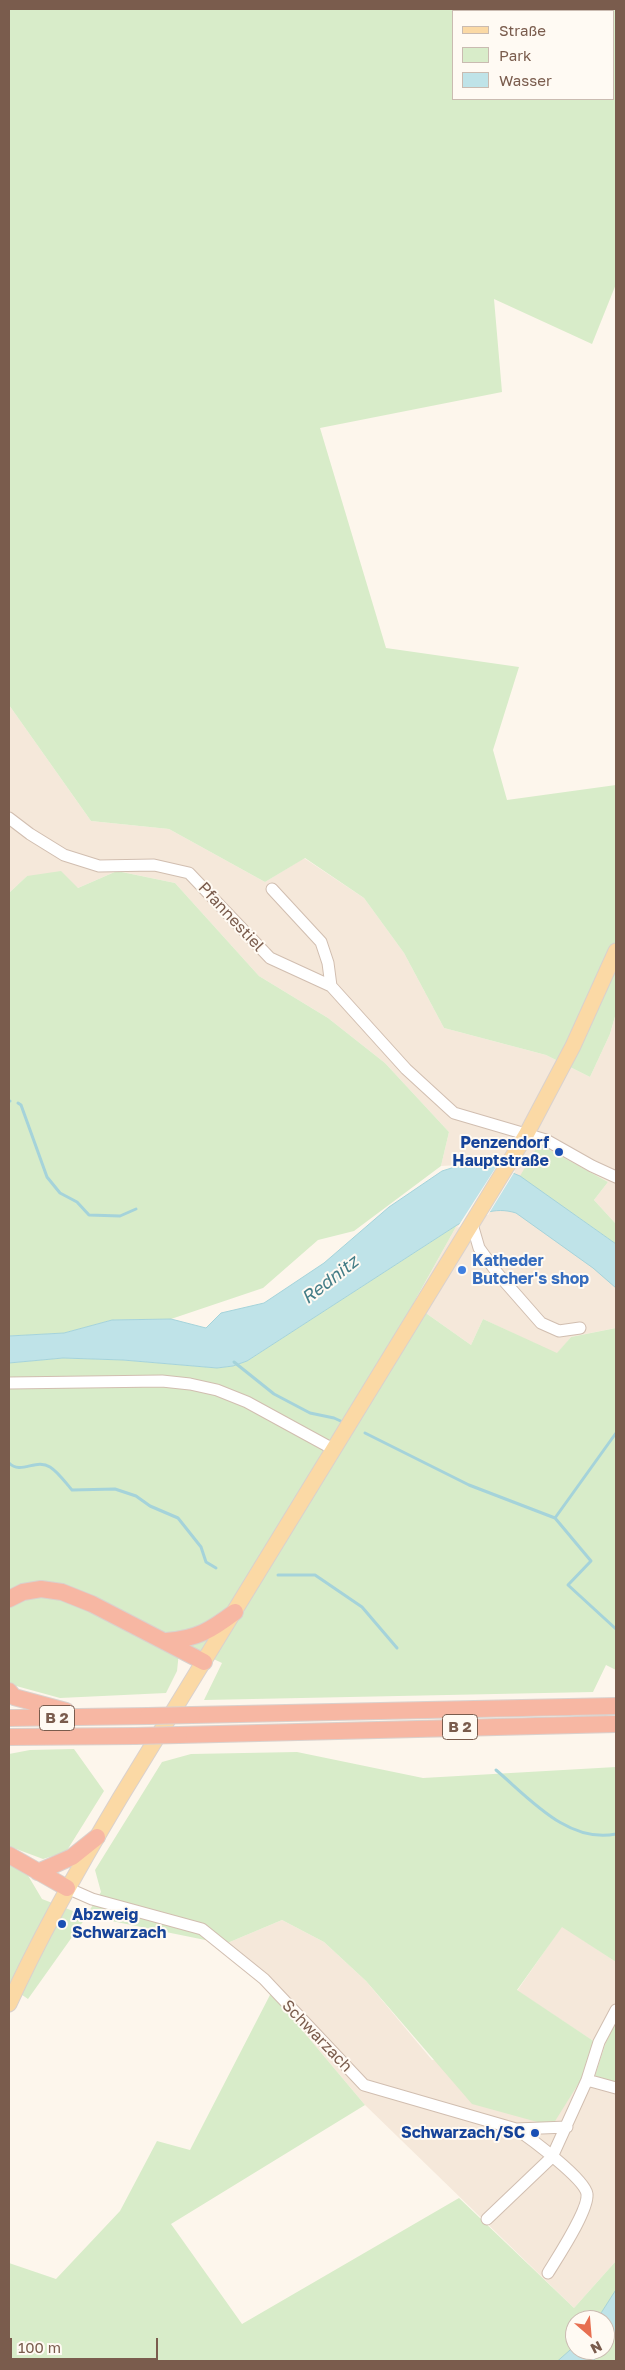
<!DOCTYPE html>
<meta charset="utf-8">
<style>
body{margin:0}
#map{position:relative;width:625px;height:2370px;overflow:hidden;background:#fdf6ec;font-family:"Golos Text",sans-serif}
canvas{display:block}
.frame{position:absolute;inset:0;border:10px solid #7a5c4d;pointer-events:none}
.legend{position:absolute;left:452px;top:10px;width:162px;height:90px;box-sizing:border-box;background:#fffaf3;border:1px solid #cabbb1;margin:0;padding:6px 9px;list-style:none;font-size:15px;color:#7a5c4d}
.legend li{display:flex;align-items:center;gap:10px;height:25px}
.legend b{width:25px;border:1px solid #cabbb1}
.north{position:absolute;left:565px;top:2310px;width:50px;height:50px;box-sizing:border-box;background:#fffaf3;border:1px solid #cabbb1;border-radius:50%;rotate:153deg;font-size:14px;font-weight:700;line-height:20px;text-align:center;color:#7a5c4d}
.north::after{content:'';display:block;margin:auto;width:18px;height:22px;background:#e76f51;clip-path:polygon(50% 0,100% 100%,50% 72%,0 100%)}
.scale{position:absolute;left:10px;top:2338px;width:148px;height:22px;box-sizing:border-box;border:2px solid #7a5c4d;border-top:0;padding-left:6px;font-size:15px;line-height:18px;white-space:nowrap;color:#7a5c4d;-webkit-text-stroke:4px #fffaf3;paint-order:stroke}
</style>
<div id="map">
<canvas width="625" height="2370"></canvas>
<div class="frame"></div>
<ul class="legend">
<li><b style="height:6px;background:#fbd9a5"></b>Straße</li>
<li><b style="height:14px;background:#d8ecc9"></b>Park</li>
<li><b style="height:14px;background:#bfe3e8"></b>Wasser</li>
</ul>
<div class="north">N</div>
<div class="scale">100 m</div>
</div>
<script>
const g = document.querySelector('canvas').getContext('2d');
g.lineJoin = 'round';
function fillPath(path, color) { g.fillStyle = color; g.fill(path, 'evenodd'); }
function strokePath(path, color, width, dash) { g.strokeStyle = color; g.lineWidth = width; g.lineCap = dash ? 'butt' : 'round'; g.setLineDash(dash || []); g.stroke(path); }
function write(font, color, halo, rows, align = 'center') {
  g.font = font + ' "Golos Text",sans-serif'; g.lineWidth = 4; g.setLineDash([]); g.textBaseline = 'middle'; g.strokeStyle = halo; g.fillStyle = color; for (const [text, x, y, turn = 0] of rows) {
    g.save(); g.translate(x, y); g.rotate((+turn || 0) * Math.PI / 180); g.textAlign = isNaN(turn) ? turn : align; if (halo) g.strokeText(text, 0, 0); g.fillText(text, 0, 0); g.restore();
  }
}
fillPath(new Path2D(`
 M9,705L91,821L169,829L265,882L304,858L364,898L404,953L444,1028L546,1055L590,1077L610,1034L616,1013V1224L594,1200L608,1182L539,1144L610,1281L616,1288V1328L571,1337L557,1354L483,1319L471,1345L413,1304L457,1225L498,1163L441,1166L449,1132L385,1063L328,1018L259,976L175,883L117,871L78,888L27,876L9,893Z
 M282,1920L324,1942L366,1981L432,2060L595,2042L517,1991L562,1926L616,1962V2261L574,2308L365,2105L271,1993L225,1944Z`), '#f5e8da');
fillPath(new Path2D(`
 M9,9H616V284L592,344L494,299L502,392L320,428L386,648L519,667L493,750L507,800L616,785V1013L610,1034L590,1077L546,1055L444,1028L404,953L364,898L305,858L265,882L169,829L91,821L9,705ZM454,11H614V99H454Z
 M61,871L78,888L117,871L175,883L259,976L328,1018L385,1063L449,1132L441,1166L354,1231L318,1240L263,1288L171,1319L112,1320L64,1333L9,1336V893L27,876Z
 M539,1144L608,1182L594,1200L616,1224V1244L520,1176Z
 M457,1225L413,1304L471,1345L483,1319L557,1353L571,1337L616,1328V1670L606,1665L593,1692L204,1700L222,1663L180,1643L177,1671L166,1693L60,1698L9,1684V1363L63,1358L123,1360L217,1368L233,1366L247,1361Z
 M74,1749L104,1791L66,1852L43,1859L11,1847L42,1899L86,1916L101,1892L95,1870L162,1762L191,1754L297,1752L423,1778L616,1767V1962L562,1927L517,1990L595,2042L582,2078L552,2126L472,2104L366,1981L324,1942L282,1920L225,1944L87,1916L28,1999L9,1986V1754L30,1750Z
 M271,1993L365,2105L171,2224L242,2324L459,2198L574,2308L616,2261V2361H9V2263L56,2279L120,2211L157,2141L190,2150ZM575,2320H605V2350H575Z
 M616,2021V2083L595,2076L606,2042Z`), '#d8ecc9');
const water = new Path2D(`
 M489,1163L520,1176L616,1244V1288L593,1268L516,1213C494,1206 477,1215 457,1225L247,1361L233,1366L217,1368L123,1360L63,1358L9,1363V1336L64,1333L112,1320L171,1319L206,1328L221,1313L264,1303L324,1263L389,1207L442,1171L461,1165Z
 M616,2290V2333L605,2347V2320H597Z
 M575,2346V2350H603L593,2361H558Z`);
fillPath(water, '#bfe3e8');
strokePath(water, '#a5d3da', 1);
fillPath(new Path2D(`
 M498,1164L515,1171L488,1215L480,1216L457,1228Z`), '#fdf6ec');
strokePath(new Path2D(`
 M9,1101H10
 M18,1103L21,1105L47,1177L60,1193L77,1202L89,1215L120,1216L136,1209
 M234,1362L274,1394L310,1413L334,1418L345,1423
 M365,1433L469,1485L555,1518L591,1561L568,1585L616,1629
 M9,1463C21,1475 36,1458 50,1467C58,1472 65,1482 72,1490L115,1489L136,1496L150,1506L178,1518L201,1547L206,1562L216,1568
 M555,1518L616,1433
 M278,1575H315L362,1607L397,1648
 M496,1770C529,1798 568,1844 616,1834`), '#a5d3da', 3);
const minor = new Path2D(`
 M9,818L30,834L64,855L99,866L154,865L189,873L270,958L331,986L406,1069L454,1113L546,1140L592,1166L616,1177
 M272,889L321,942L328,963L331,986
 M472,1224L479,1248L498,1274L541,1323L559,1331L580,1328
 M9,1383L162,1381L190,1384L217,1390L247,1402L333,1449
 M67,1888L92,1899L202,1929L264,1979L364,2085L516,2129C530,2138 585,2179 587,2194C589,2210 557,2258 548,2273
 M587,2080L599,2042L616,2010
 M516,2129L567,2127
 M487,2219L552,2157L587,2080L616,2088`);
const major = new Path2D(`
 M9,2004C42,1932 80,1865 120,1798L526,1135L573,1046L616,951`);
const highway = new Path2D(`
 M9,1599L23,1592L41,1589L62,1592L92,1604L204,1662
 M166,1641C197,1639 211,1630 235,1612
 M9,1691L14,1697L66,1711
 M192,1715L616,1706
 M9,1718L148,1716
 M179,1735L616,1724
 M9,1737L135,1736
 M9,1855L67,1888
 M38,1872L72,1857L97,1837`);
strokePath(minor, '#d1beb0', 13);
strokePath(major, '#dad1cd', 17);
strokePath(highway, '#dad1cd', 18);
strokePath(minor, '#fff', 11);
strokePath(major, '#fbd9a5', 15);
strokePath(highway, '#f7b7a3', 16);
const highwayBridge = new Path2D(`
 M148,1716L192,1715
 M135,1736L179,1735`);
strokePath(highwayBridge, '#dad1cd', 18, []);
strokePath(highwayBridge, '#f7b7a3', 16);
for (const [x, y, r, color] of [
 [559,1152,5,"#1a4fb4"],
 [462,1270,5,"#3f7fe0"],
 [62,1924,5,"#1a4fb4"],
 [535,2133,5,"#1a4fb4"]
]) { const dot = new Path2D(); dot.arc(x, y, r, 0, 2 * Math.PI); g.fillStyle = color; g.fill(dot); strokePath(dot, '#fffaf3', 2); }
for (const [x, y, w] of [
 [57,1718,35],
 [460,1727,35]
]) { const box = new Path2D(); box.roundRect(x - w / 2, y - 12.5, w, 25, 4); g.fillStyle = '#fffaf3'; g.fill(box); strokePath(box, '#7a5c4d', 1); }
write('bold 15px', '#7a5c4d', null, [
 ["B 2",57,1718],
 ["B 2",460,1727]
]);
write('16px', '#7a5c4d', '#fffaf3', [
 ["Pfannestiel",231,917,47],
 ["Schwarzach",317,2036,46]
]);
write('bold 16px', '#164399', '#fffaf3', [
 ["Penzendorf",549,1143],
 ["Hauptstraße",549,1161],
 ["Abzweig",72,1915,"left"],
 ["Schwarzach",72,1933,"left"],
 ["Schwarzach/SC",525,2133]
], 'right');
write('bold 16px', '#366cbe', '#fffaf3', [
 ["Katheder",472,1261],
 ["Butcher's shop",472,1279]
], 'left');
write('italic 18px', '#437c86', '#fffaf3', [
 ["Rednitz",330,1280,-38]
]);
</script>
